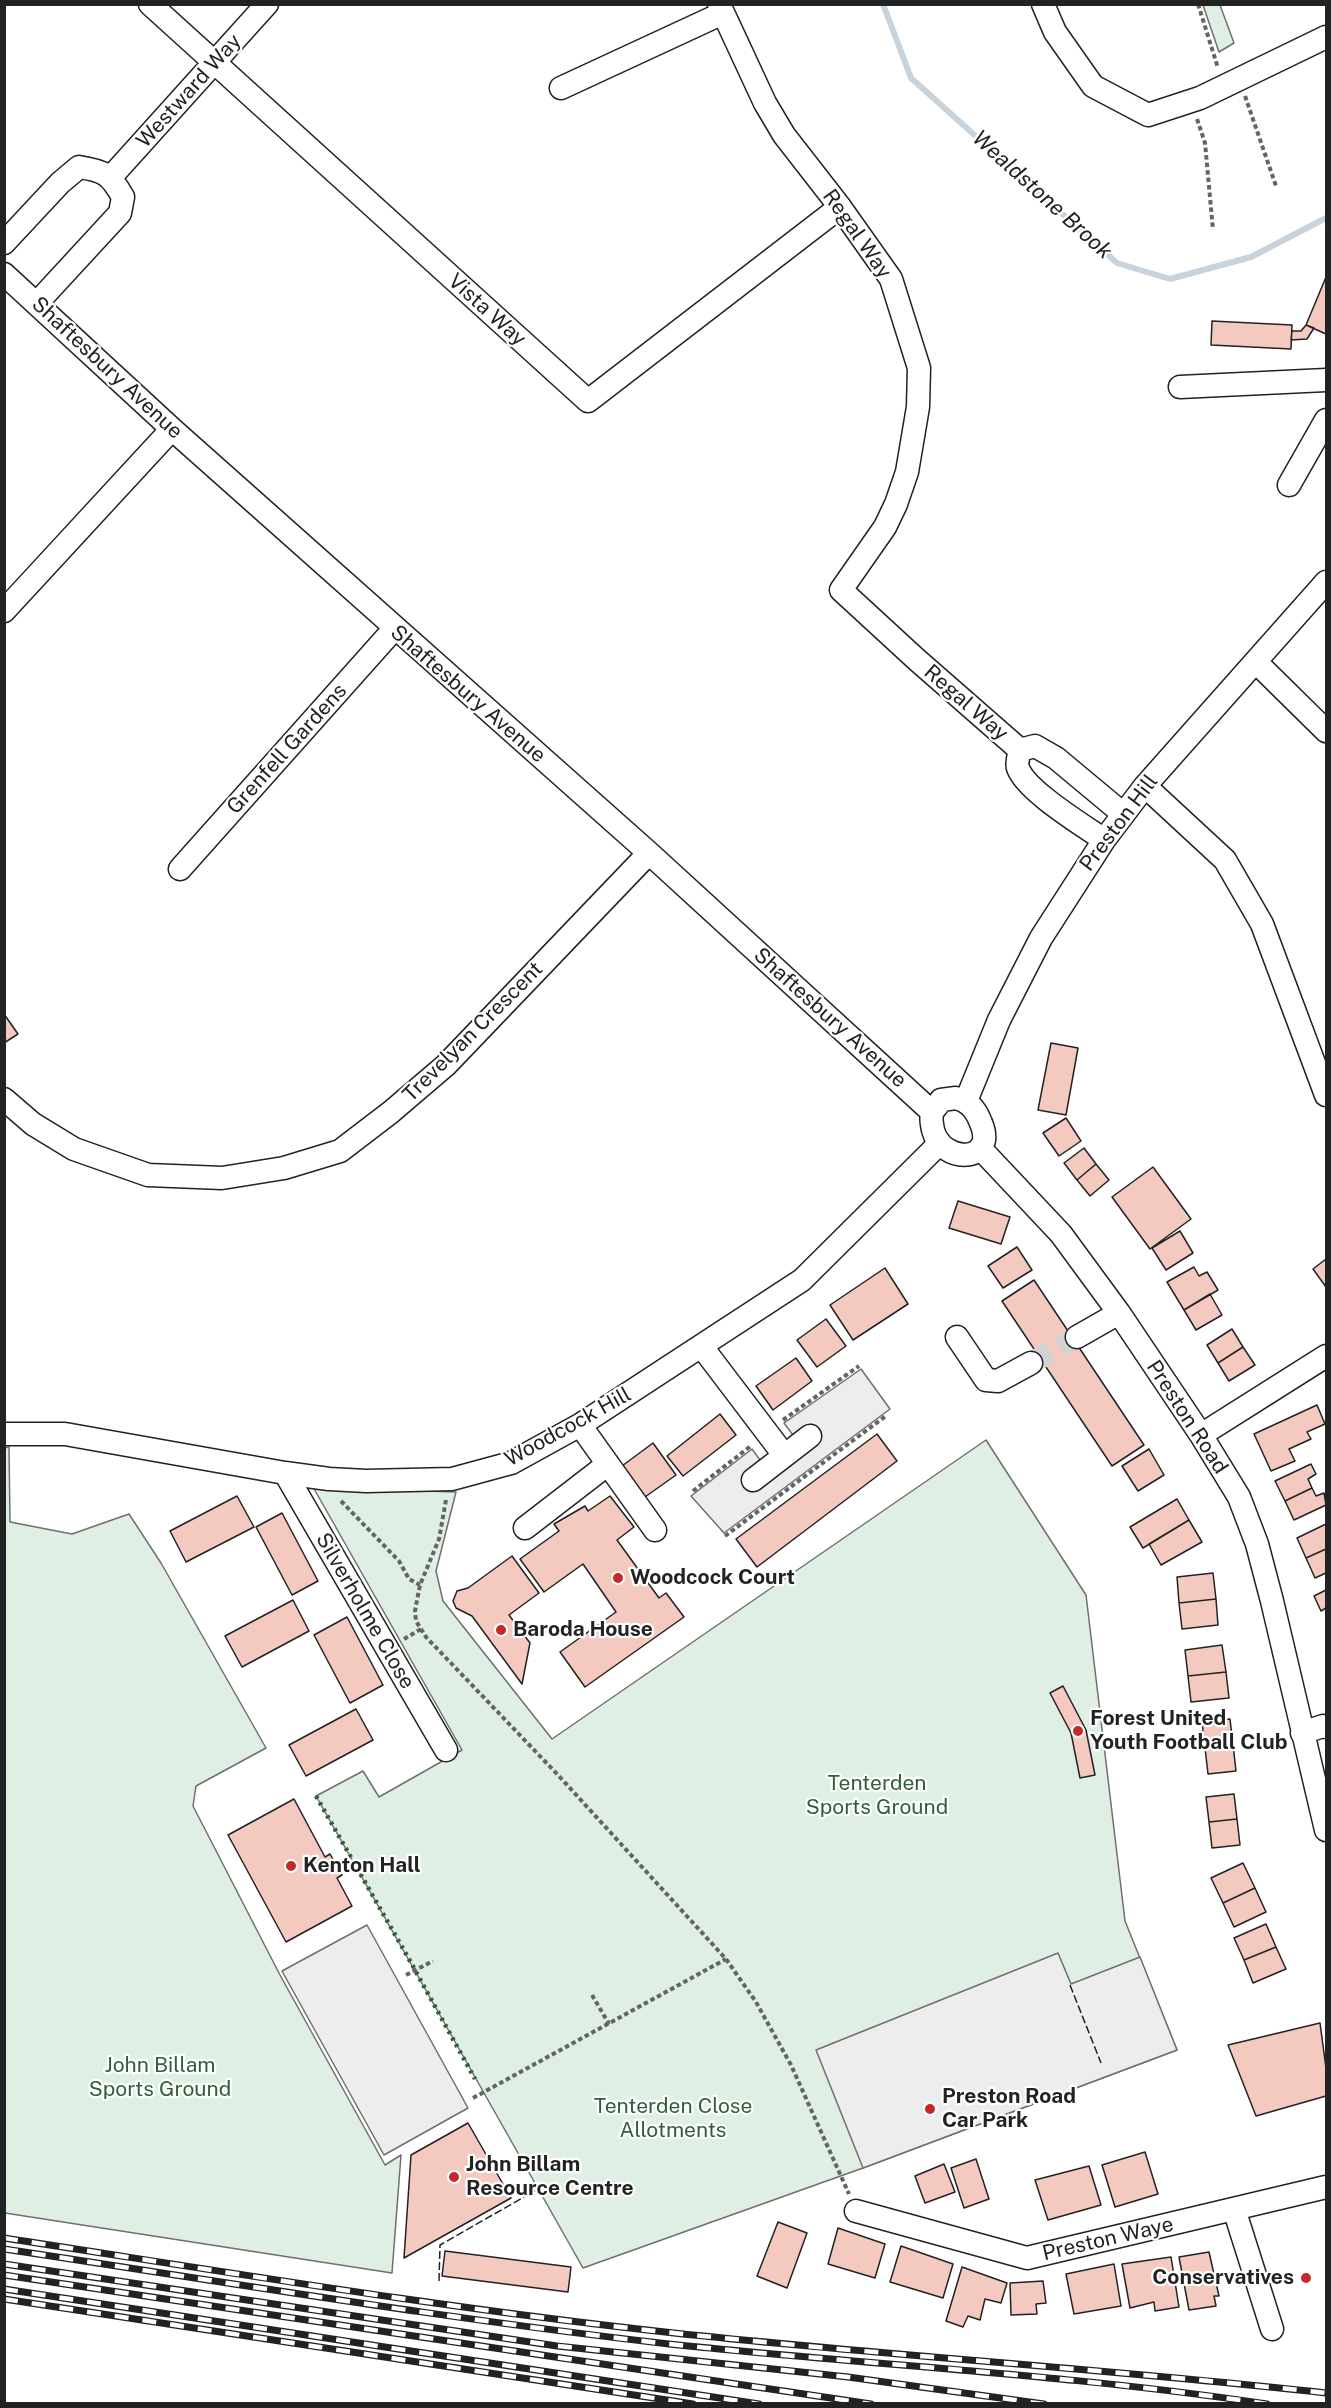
<!DOCTYPE html>
<style>
body{margin:0}
#map{position:relative;width:1331px;height:2408px;overflow:hidden;background:#fff;font-family:"Public Sans",sans-serif}
canvas{display:block}
.frame{position:absolute;inset:0;border:6px solid #222;pointer-events:none}
</style>
<div id="map">
<canvas width="1331" height="2408"></canvas>
<div class="frame"></div>
</div>
<script>
const g = document.querySelector('canvas').getContext('2d');
g.lineJoin = 'round';
function fillPath(path, color) { g.fillStyle = color; g.fill(path, 'evenodd'); }
function strokePath(path, color, width, dash) { g.strokeStyle = color; g.lineWidth = width; g.lineCap = dash ? 'butt' : 'round'; g.setLineDash(dash || []); g.stroke(path); }
function write(font, color, halo, rows, align = 'center') {
  g.font = font + ' "Public Sans",sans-serif'; g.lineWidth = 4.5; g.setLineDash([]); g.textBaseline = 'middle'; g.strokeStyle = halo; g.fillStyle = color; for (const [text, x, y, turn = 0] of rows) {
    g.save(); g.translate(x, y); g.rotate((+turn || 0) * Math.PI / 180); g.textAlign = isNaN(turn) ? turn : align; if (halo) g.strokeText(text, 0, 0); g.fillText(text, 0, 0); g.restore();
  }
}
const green = new Path2D(`
 M1203,5H1220L1234,43L1219,52Z
 M986,1440L1086,1595L1125,1921L1177,2050L863,2168L583,2268L316,1796L363,1771L379,1797L462,1750L313,1487L456,1492L436,1571L443,1601L552,1739Z
 M9,1447L10,1522L72,1534L129,1514L161,1563L266,1748L196,1786L193,1806L280,1975L385,2165L401,2155L392,2273L5,2213L4,1448Z`);
fillPath(green, '#e0efe3');
strokePath(green, '#6f6f6f', 1.5);
const parking = new Path2D(`
 M861,1369L890,1409L724,1533L691,1496L752,1449L771,1475L804,1450L784,1423Z
 M367,1925L468,2108L384,2155L282,1971Z
 M1058,1953L1071,1984L1140,1957L1177,2050L863,2168L816,2050Z`);
fillPath(parking, '#ededed');
strokePath(parking, '#6f6f6f', 1.5);
strokePath(new Path2D(`
 M883,4L911,78L1117,263L1170,279L1251,257L1326,218`), '#c7d3dd', 6);
const building = new Path2D(`
 M1326,277V334L1306,325Z
 M1212,321L1292,325L1291,349L1211,345Z
 M1306,325L1314,328L1307,339L1291,340L1292,331H1301Z
 M4,1014L18,1034L4,1043Z
 M1051,1043L1078,1048L1066,1115L1038,1110Z
 M1066,1118L1081,1141L1059,1156L1043,1133Z
 M1084,1148L1096,1164L1077,1180L1064,1163Z
 M1096,1164L1109,1180L1090,1196L1077,1180Z
 M1153,1167L1191,1219L1150,1249L1112,1197Z
 M958,1201L1010,1217L1001,1244L949,1228Z
 M1180,1231L1193,1253L1166,1270L1152,1248Z
 M1017,1247L1032,1270L1003,1288L988,1266Z
 M1326,1259V1287L1313,1269Z
 M1194,1267L1199,1276L1207,1272L1218,1290L1184,1310L1167,1282Z
 M885,1268L908,1304L853,1340L830,1305Z
 M1034,1280L1144,1445L1112,1466L1002,1301Z
 M1210,1294L1222,1315L1196,1330L1184,1310Z
 M826,1319L846,1346L817,1367L797,1340Z
 M1232,1329L1243,1347L1218,1363L1207,1345Z
 M1243,1347L1255,1365L1229,1381L1218,1363Z
 M796,1358L812,1381L773,1410L756,1386Z
 M1317,1405L1325,1424L1307,1432L1311,1439L1289,1449L1295,1461L1271,1471L1254,1434Z
 M720,1414L736,1435L683,1476L667,1456Z
 M877,1434L897,1461L757,1567L736,1539Z
 M653,1443L676,1475L645,1497L622,1466Z
 M1149,1449L1164,1475L1138,1491L1122,1466Z
 M1311,1464L1316,1474L1308,1479L1312,1488L1285,1501L1275,1481Z
 M1312,1488L1316,1496L1324,1493L1326,1505L1294,1520L1285,1501Z
 M237,1496L254,1527L186,1562L170,1531Z
 M610,1496L634,1527L617,1540L659,1598L666,1593L684,1617L585,1687L560,1652L616,1612L583,1564L544,1592L520,1559L559,1531L554,1524L585,1506L588,1511Z
 M1177,1499L1189,1520L1143,1548L1130,1527Z
 M282,1513L318,1581L292,1595L256,1527Z
 M1189,1520L1202,1542L1161,1565L1149,1544Z
 M1326,1524V1549L1306,1558L1297,1538Z
 M1326,1549V1573L1315,1578L1306,1558Z
 M512,1556L539,1593L509,1615L530,1643L522,1684L472,1616L456,1608L453,1601L457,1591L468,1588Z
 M1213,1573L1216,1599L1179,1603L1177,1577Z
 M1326,1590V1608L1321,1611L1314,1596Z
 M1216,1599L1218,1625L1182,1629L1179,1603Z
 M293,1600L309,1631L242,1667L225,1636Z
 M347,1617L383,1685L350,1703L314,1635Z
 M1222,1645L1226,1672L1188,1676L1185,1650Z
 M1226,1672L1229,1698L1191,1702L1188,1676Z
 M1063,1686L1086,1730L1095,1775L1080,1778L1071,1733L1050,1693Z
 M356,1709L373,1740L306,1776L289,1745Z
 M1230,1719L1233,1745L1205,1748L1202,1722Z
 M1233,1745L1236,1771L1208,1774L1205,1748Z
 M1234,1794L1237,1819L1209,1822L1206,1797Z
 M294,1799L325,1857L330,1854L342,1875L337,1878L352,1906L286,1942L228,1835Z
 M1237,1819L1240,1845L1212,1848L1209,1822Z
 M1243,1863L1255,1888L1223,1903L1211,1878Z
 M1255,1888L1266,1912L1234,1927L1223,1903Z
 M1266,1924L1276,1947L1244,1960L1234,1938Z
 M1276,1947L1286,1969L1253,1983L1244,1960Z
 M1320,2023L1326,2068V2096L1256,2116L1228,2045Z
 M468,2123L511,2198L404,2258L411,2155Z
 M1145,2152L1158,2194L1115,2207L1102,2165Z
 M976,2159L989,2199L964,2208L951,2168Z
 M944,2164L955,2192L925,2203L915,2176Z
 M1089,2166L1101,2205L1048,2220L1035,2180Z
 M778,2222L807,2233L787,2288L757,2276Z
 M838,2228L885,2244L875,2278L828,2264Z
 M901,2246L953,2264L943,2298L890,2282Z
 M445,2251L571,2267L568,2292L442,2276Z
 M1209,2252L1219,2296H1214L1216,2306L1189,2310L1179,2257Z
 M1171,2257L1179,2307L1155,2311L1154,2302L1130,2308L1122,2264Z
 M1114,2264L1121,2306L1074,2314L1066,2274Z
 M962,2267L1007,2283L1001,2303L985,2299L980,2320L968,2316L963,2327L946,2321Z
 M1043,2281L1046,2303L1036,2304L1037,2314L1011,2315L1010,2283Z`);
fillPath(building, '#f3c9c0');
strokePath(building, '#222', 1.5);
strokePath(new Path2D(`
 M1031,1363L1077,1337`), '#d3d3d3', 22, [22, 11]);
const minor = new Path2D(`
 M150,4L588,401L840,207
 M719,4L765,103L784,135L840,207L891,279L919,368L918,407L907,472L896,504L885,527L841,590L916,659L1020,750
 M1043,4L1055,32L1093,86L1148,115L1200,98L1326,37
 M561,88L723,13
 M111,177L267,4
 M4,243L60,183L79,167C105,171 110,174 123,197L120,213L37,303
 M4,274L172,429L649,853L932,1112
 M1180,387L1326,380
 M1289,485L1326,420
 M4,611L172,429
 M1256,662L1326,731
 M1145,786L1225,860L1262,924L1326,1095
 M1104,840C1083,825 1026,791 1018,768C1016,763 1019,755 1020,750L1035,746L1056,758L1122,813
 M180,869L394,629
 M956,1098C970,1102 976,1110 981,1123C998,1163 942,1165 933,1130C932,1124 930,1117 933,1111C935,1108 939,1104 941,1100Z
 M4,1099L33,1124L74,1149L148,1175L222,1178L284,1168L340,1151L391,1112L446,1065L649,853
 M966,1101L999,1020L1041,938L1104,840L1145,786L1326,582
 M980,1148L1061,1234L1119,1313L1201,1435L1239,1497L1257,1544L1272,1601L1326,1830
 M957,1337L986,1380L998,1381L1031,1363
 M1077,1337L1119,1313
 M702,1347L784,1455
 M580,1425L655,1530
 M4,1434H65L285,1473L329,1479L366,1481L452,1479L511,1463L580,1425L802,1280L940,1143
 M1201,1435L1326,1356
 M285,1473L446,1750
 M753,1480L810,1436
 M525,1528L608,1464
 M1302,1733L1323,1726L1326,1727
 M1234,2209L1272,2329
 M856,2211L1027,2258L1326,2187`);
strokePath(minor, '#222', 25);
strokePath(new Path2D(`
 M1198,4L1218,68
 M1245,96L1276,186
 M1197,119L1205,143L1213,230
 M783,1420L859,1366
 M693,1491L752,1445
 M446,1500L439,1539L420,1585L415,1611L416,1621L426,1637L558,1775L726,1959L756,2002L791,2065L849,2194
 M341,1501L399,1561L409,1579L420,1585
 M725,1536L887,1415
 M404,1639L421,1629
 M406,1975L433,1961
 M592,1995L609,2024
 M473,2098L726,1959`), '#646464', 4, [4.5, 3]);
strokePath(minor, '#fff', 22);
const rail = new Path2D(`
 M4,2238C227,2272 450,2309 674,2333C891,2356 1109,2369 1326,2393
 M4,2249C226,2282 447,2319 669,2344C869,2365 1069,2374 1267,2404
 M4,2264L557,2346L848,2377L1044,2404
 M4,2275L871,2404
 M4,2289L759,2404
 M4,2299L693,2404`);
strokePath(rail, '#222', 7);
strokePath(rail, '#fff', 4.5, [14]);
strokePath(new Path2D(`
 M316,1796L414,1968
 M416,1972L475,2079`), '#2f5e38', 4.5, [3, 4.5]);
strokePath(new Path2D(`
 M1070,1985L1101,2063
 M439,2281L440,2245L538,2189`), '#222', 1.5, [8, 3]);
for (const [x, y, r, color] of [
 [618,1578,6,"#c62828"],
 [501,1630,6,"#c62828"],
 [1078,1731,6,"#c62828"],
 [291,1866,6,"#c62828"],
 [930,2109,6,"#c62828"],
 [454,2177,6,"#c62828"],
 [1306,2278,6,"#c62828"]
]) { const dot = new Path2D(); dot.arc(x, y, r, 0, 2 * Math.PI); g.fillStyle = color; g.fill(dot); strokePath(dot, '#fff', 2); }
write('21px', '#222', '#fff', [
 ["Westward Way",189,91,-48],
 ["Regal Way",857,234,55],
 ["Vista Way",487,310,42],
 ["Shaftesbury Avenue",107,368,43],
 ["Shaftesbury Avenue",468,694,41],
 ["Regal Way",966,703,41],
 ["Grenfell Gardens",287,749,-48],
 ["Preston Hill",1119,823,-53],
 ["Shaftesbury Avenue",830,1018,42],
 ["Trevelyan Crescent",473,1032,-45],
 ["Preston Road",1187,1417,57],
 ["Woodcock Hill",568,1427,-29],
 ["Silverholme Close",365,1611,60],
 ["Preston Waye",1108,2239,-13]
]);
write('bold 21px', '#222', '#fff', [
 ["Woodcock Court",630,1578],
 ["Baroda House",513,1630],
 ["Forest United",1090,1719],
 ["Youth Football Club",1090,1743],
 ["Kenton Hall",303,1866],
 ["Preston Road",942,2097],
 ["Car Park",942,2121],
 ["John Billam",466,2165],
 ["Resource Centre",466,2189],
 ["Conservatives",1294,2278,"right"]
], 'left');
write('21px', '#2f5e38', '#fff', [
 ["Tenterden",877,1784],
 ["Sports Ground",877,1808],
 ["John Billam",160,2066],
 ["Sports Ground",160,2090],
 ["Tenterden Close",673,2107],
 ["Allotments",673,2131]
]);
write('italic 22px', '#222', '#fff', [
 ["Wealdstone Brook",1042,195,42]
]);
</script>
